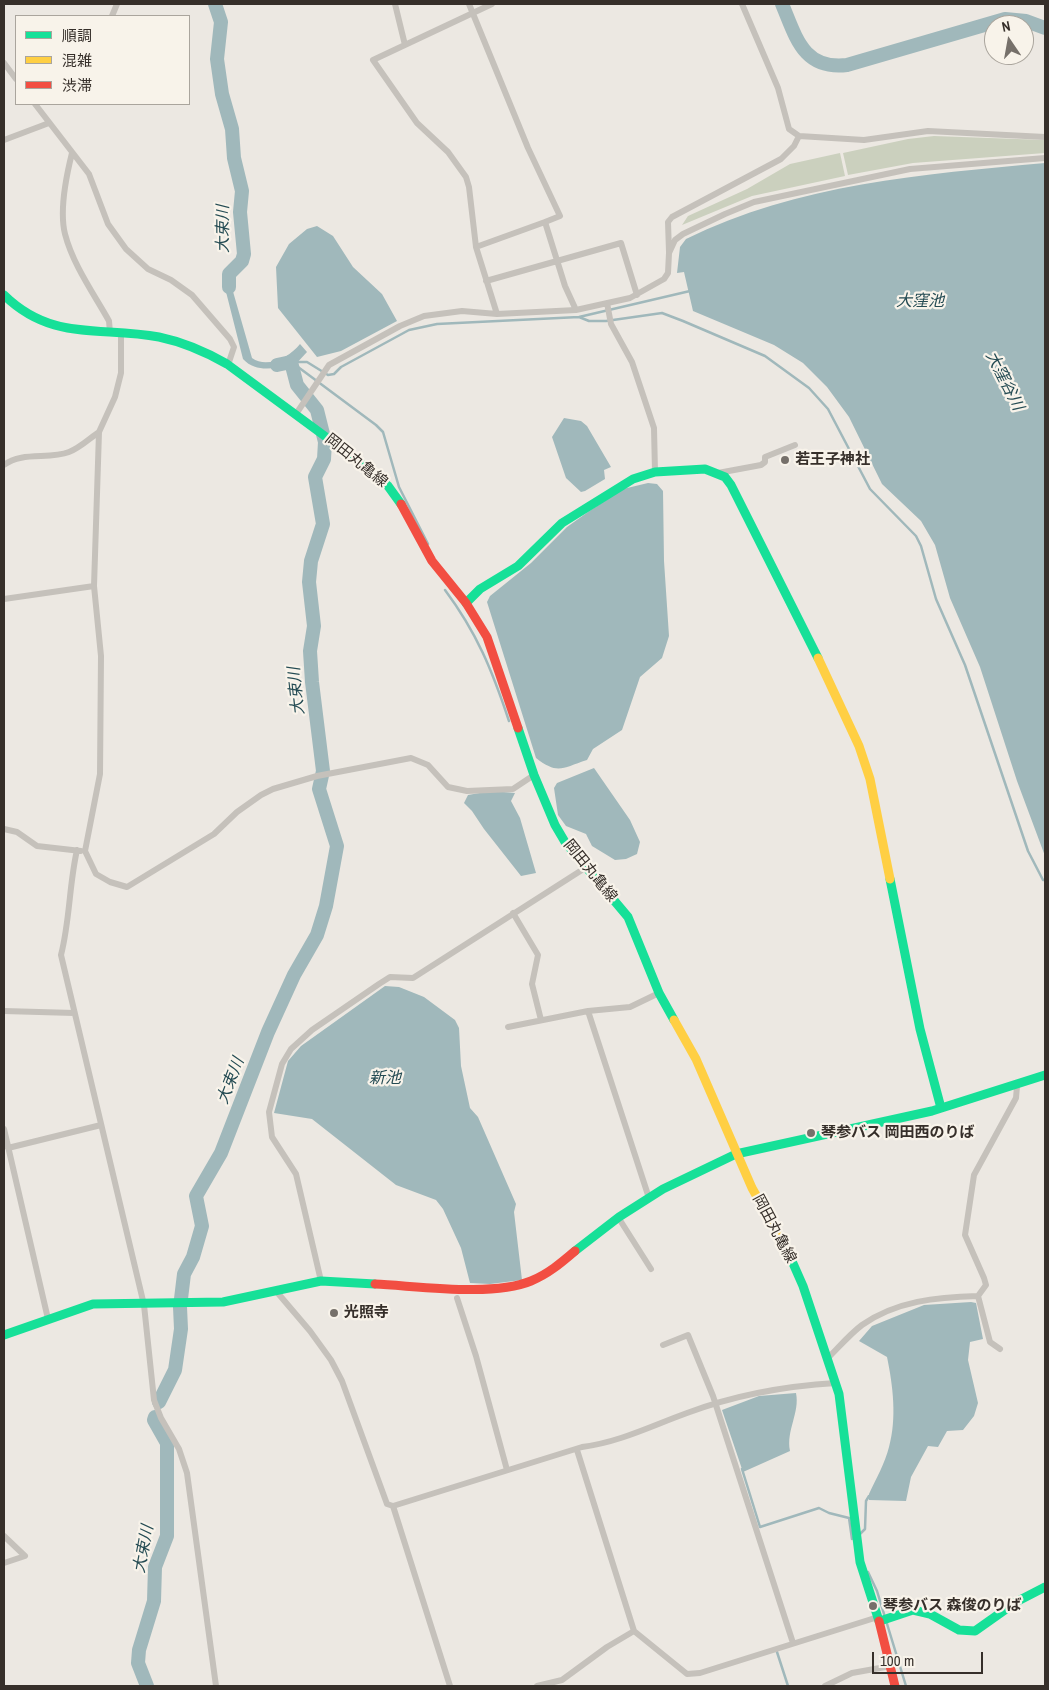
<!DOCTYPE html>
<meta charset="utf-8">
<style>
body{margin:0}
#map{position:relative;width:1049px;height:1690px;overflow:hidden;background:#ece8e2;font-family:"Archivo Narrow","Noto Sans JP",sans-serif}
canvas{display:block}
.frame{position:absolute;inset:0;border:5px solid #362f2a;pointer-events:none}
.legend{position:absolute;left:15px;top:15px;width:175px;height:90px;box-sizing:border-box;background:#f8f3ea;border:1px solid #aaa59d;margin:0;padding:6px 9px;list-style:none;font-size:15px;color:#362f2a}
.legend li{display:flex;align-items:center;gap:10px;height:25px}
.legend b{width:25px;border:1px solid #aaa59d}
.north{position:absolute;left:984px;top:15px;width:50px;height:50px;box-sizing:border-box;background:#f8f3ea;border:1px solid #aaa59d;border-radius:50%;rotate:348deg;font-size:14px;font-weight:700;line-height:20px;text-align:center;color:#362f2a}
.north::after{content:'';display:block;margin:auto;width:18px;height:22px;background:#76706a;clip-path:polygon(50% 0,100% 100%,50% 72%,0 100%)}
.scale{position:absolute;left:872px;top:1652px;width:111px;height:22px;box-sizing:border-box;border:2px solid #362f2a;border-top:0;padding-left:6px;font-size:15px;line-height:18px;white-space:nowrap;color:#362f2a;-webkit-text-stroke:4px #f8f3ea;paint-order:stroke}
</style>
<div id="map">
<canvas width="1049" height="1690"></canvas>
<div class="frame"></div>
<ul class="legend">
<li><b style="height:6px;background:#16e098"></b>順調</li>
<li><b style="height:6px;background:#ffcf43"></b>混雑</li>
<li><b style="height:6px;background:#f24e42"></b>渋滞</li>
</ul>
<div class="north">N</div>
<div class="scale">100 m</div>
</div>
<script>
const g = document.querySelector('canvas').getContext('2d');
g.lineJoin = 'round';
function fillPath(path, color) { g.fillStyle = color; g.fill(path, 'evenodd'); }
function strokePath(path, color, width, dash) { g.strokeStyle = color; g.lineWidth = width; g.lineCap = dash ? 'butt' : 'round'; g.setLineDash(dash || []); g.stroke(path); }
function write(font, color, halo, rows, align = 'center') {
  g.font = font + ' "Archivo Narrow","Noto Sans JP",sans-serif'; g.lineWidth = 4.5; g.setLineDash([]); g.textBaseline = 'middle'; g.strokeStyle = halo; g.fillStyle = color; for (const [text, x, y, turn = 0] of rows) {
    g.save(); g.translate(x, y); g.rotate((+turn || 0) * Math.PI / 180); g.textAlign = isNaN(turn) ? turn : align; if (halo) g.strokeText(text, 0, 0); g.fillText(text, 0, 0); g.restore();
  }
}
fillPath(new Path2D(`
 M934,136L1045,140V153L913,163L848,175L843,153L908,139Z
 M840,153L845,176L752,196L682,225L688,216L747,189L790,164Z`), '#cbd0be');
fillPath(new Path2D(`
 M1045,163V856L1017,781L980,667L950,598L935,545L921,521L882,484L849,417L827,387L803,363L774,345L693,311L684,272L677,273L680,247L686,239C797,184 924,174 1045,163Z
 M317,226L333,236L353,267L382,294L397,321L341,351L317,357L278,308L276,267L289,244L307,229Z
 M229,267L233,272L230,276V281L252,358C267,369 290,357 300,344L307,352L294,366C275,367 257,374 243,359L223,280L224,274Z
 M564,418L581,421L587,426L611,467L604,470L605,479L585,491L581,492L566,478L552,437Z
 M648,483L657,484L663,491L664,561L669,636L662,658L640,677L622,730L593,749L587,760C562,768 558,775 536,758L487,602L490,596L531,563L567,527L588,512L623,489Z
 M594,768L630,820L640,842L637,854L626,859L615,860L592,846L586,834L566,826L558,815L554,788L557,783Z
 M491,791L515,793L511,801L520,818L536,873L521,876L484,829L472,811L464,803L468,795Z
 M385,986L399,987L424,997L455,1020L459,1028L461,1066L470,1108L478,1117L516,1204L514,1212L522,1280L490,1284L470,1283L461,1248L443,1209L436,1200L396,1185L312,1119L274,1113L288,1061L301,1046Z
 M971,1302L976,1303L983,1339L970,1342L968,1360L978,1403L974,1416L963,1430L947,1431L938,1447L928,1446L911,1477L906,1501L869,1500V1494C876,1479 885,1463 889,1447C897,1418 893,1386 887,1357L859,1341L872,1326L924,1305Z
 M796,1393C800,1413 786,1430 790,1451L743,1472L722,1410L759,1396Z`), '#a0b8bb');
strokePath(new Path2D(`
 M579,317L589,321H606L662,313L683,321L765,356L809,388L828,409L870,489L916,536L921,546L936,599L965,665L1028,851L1043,880H1045
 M295,362H307L328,375L334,374L341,367L409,330L437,324L579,317L690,291
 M294,364L376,425L383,432L399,487L428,544
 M445,590C477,633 492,670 509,721
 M742,1469L760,1527L819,1508L829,1513L849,1518L852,1539
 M859,1535L865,1529L866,1501L869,1496
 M868,1572L877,1591L906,1686
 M777,1652L788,1686`), '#a0b8bb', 2.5);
strokePath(new Path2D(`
 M215,4L221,22L217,59L222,94L232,129L234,158L242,191L240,212L244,254L242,261L229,274V287
 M782,4C796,37 803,70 847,65L1005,19L1026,21L1045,28
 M159,1402L175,1370L181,1329L180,1307L184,1274L193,1257L202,1226L196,1196L221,1153L268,1032L294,975L317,935L326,906L337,846L319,789L323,771L312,682L310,651L314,626L309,582L311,561L323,524L315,477L324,459L325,442L317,410L297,385L291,362L277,365
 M147,1686L138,1663L139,1650L154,1601L155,1567L167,1536V1443L154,1420L155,1417`), '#a0b8bb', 14);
strokePath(new Path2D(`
 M395,4L405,45
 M469,4L528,148L560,216L545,222L565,286L576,310
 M492,4L373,60L417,123L448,152L466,177L469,187L476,247L497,314
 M742,4L778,88L789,129L799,136L864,140L928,131L1045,137
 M112,16L117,4
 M4,63L16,79
 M35,104L89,174L108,224L126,249L148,269L171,280L192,295L230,339L234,347L228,365
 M4,140L49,123
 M72,153C66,177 59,210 65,234C73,265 94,294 109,321L110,332
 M476,247L545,222
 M669,252L668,222L672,217L781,159L794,146L799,136
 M486,281L621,243L637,295
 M607,303L611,324L632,362L654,428L655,472
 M121,333V373L115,397L99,432L94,586L101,656L100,774L85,851L96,874L110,882L127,887L214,834L237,812L261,795L273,789L317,776L411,758L428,765L448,787L467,791L513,789L534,775
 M296,414L329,365L400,326L424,316L462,311L497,314L576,310L630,298L664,279L668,273L669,253L675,240L683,234L725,214L754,202L910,169L1045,158
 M4,465C22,451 49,460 69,452C80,448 90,438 99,432
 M718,473L761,465L765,462V457L795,445
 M4,599L94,586
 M4,829L17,832L37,846L81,851
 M77,850C69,885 70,920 61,955L144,1305L154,1400L161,1418L179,1449L187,1473L216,1686
 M513,913L538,955L532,984L541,1020
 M4,1011L74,1013
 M588,1011L648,1195
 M508,1027L588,1011L630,1007L659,993
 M4,1129L48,1319
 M8,1148L101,1125
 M618,1217L651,1269
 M321,1281L296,1174L272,1137L269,1112L282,1064L291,1049L312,1030L379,984L390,977L413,978L585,868
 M276,1291L310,1331L331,1360L342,1381L387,1504L393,1506L582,1447C620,1442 651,1426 687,1413C735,1395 785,1386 836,1383
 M978,1296L986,1285L984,1278L965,1235L974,1175L1016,1098L1017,1086
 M978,1296L990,1342L1000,1349
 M457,1298L476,1356L507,1470
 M663,1345L688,1335L713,1396L793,1643
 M828,1358C839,1347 850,1334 862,1325C896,1301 937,1297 978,1296
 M577,1450L634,1631L687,1674L700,1673L878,1617
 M393,1506L450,1686
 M4,1536L25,1556L4,1563
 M537,1686L562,1680L607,1647L634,1631
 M825,1686L852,1673L891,1666`), '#c5c1bb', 6);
strokePath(new Path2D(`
 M4,295C52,342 100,326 159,337C183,342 206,352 227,364L364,465L388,486L401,504
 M466,603L480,589L518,566L562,523L633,479L655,472L705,469L725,477L731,485L818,658
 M518,728L534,775L555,825L565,842L628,917L659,993L674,1020
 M890,879L920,1029L941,1108
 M575,1251L619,1217L663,1189L736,1154L932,1111L1045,1075
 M788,1252L803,1286L839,1394L860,1562L879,1621
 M4,1335L93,1304L223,1302L321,1281L375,1284
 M880,1621L913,1610L930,1614L959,1630L975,1631L1016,1602L1045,1587`), '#16e098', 9);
strokePath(new Path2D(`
 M818,658L859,746L870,779L890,879
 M674,1020L696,1059L752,1188L788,1252`), '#ffcf43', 9);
strokePath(new Path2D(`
 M401,504L432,561L466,603L487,637L518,728
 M375,1284C418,1286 493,1297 531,1281C548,1274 561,1263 575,1251
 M879,1621L895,1686`), '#f24e42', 9);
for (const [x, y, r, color] of [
 [785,460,5,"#76706a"],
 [811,1133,5,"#76706a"],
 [334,1313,5,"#76706a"],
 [873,1606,5,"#76706a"]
]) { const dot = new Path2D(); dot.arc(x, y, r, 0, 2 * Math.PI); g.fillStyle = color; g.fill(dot); strokePath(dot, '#f8f3ea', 2); }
write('bold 15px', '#362f2a', '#f8f3ea', [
 ["若王子神社",795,460],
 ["琴参バス 岡田西のりば",821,1133],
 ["光照寺",344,1313],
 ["琴参バス 森俊のりば",883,1606]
], 'left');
write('15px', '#362f2a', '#f8f3ea', [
 ["岡田丸亀線",356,461,39],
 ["岡田丸亀線",590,871,51],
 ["岡田丸亀線",774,1229,62]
]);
write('italic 16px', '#244b53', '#f8f3ea', [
 ["大束川",224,229,-90],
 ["大窪池",920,302],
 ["大窪谷川",1004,381,63],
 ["大束川",297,691,-96],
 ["新池",385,1079],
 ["大束川",231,1081,-69],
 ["大束川",144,1549,-79]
]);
</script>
